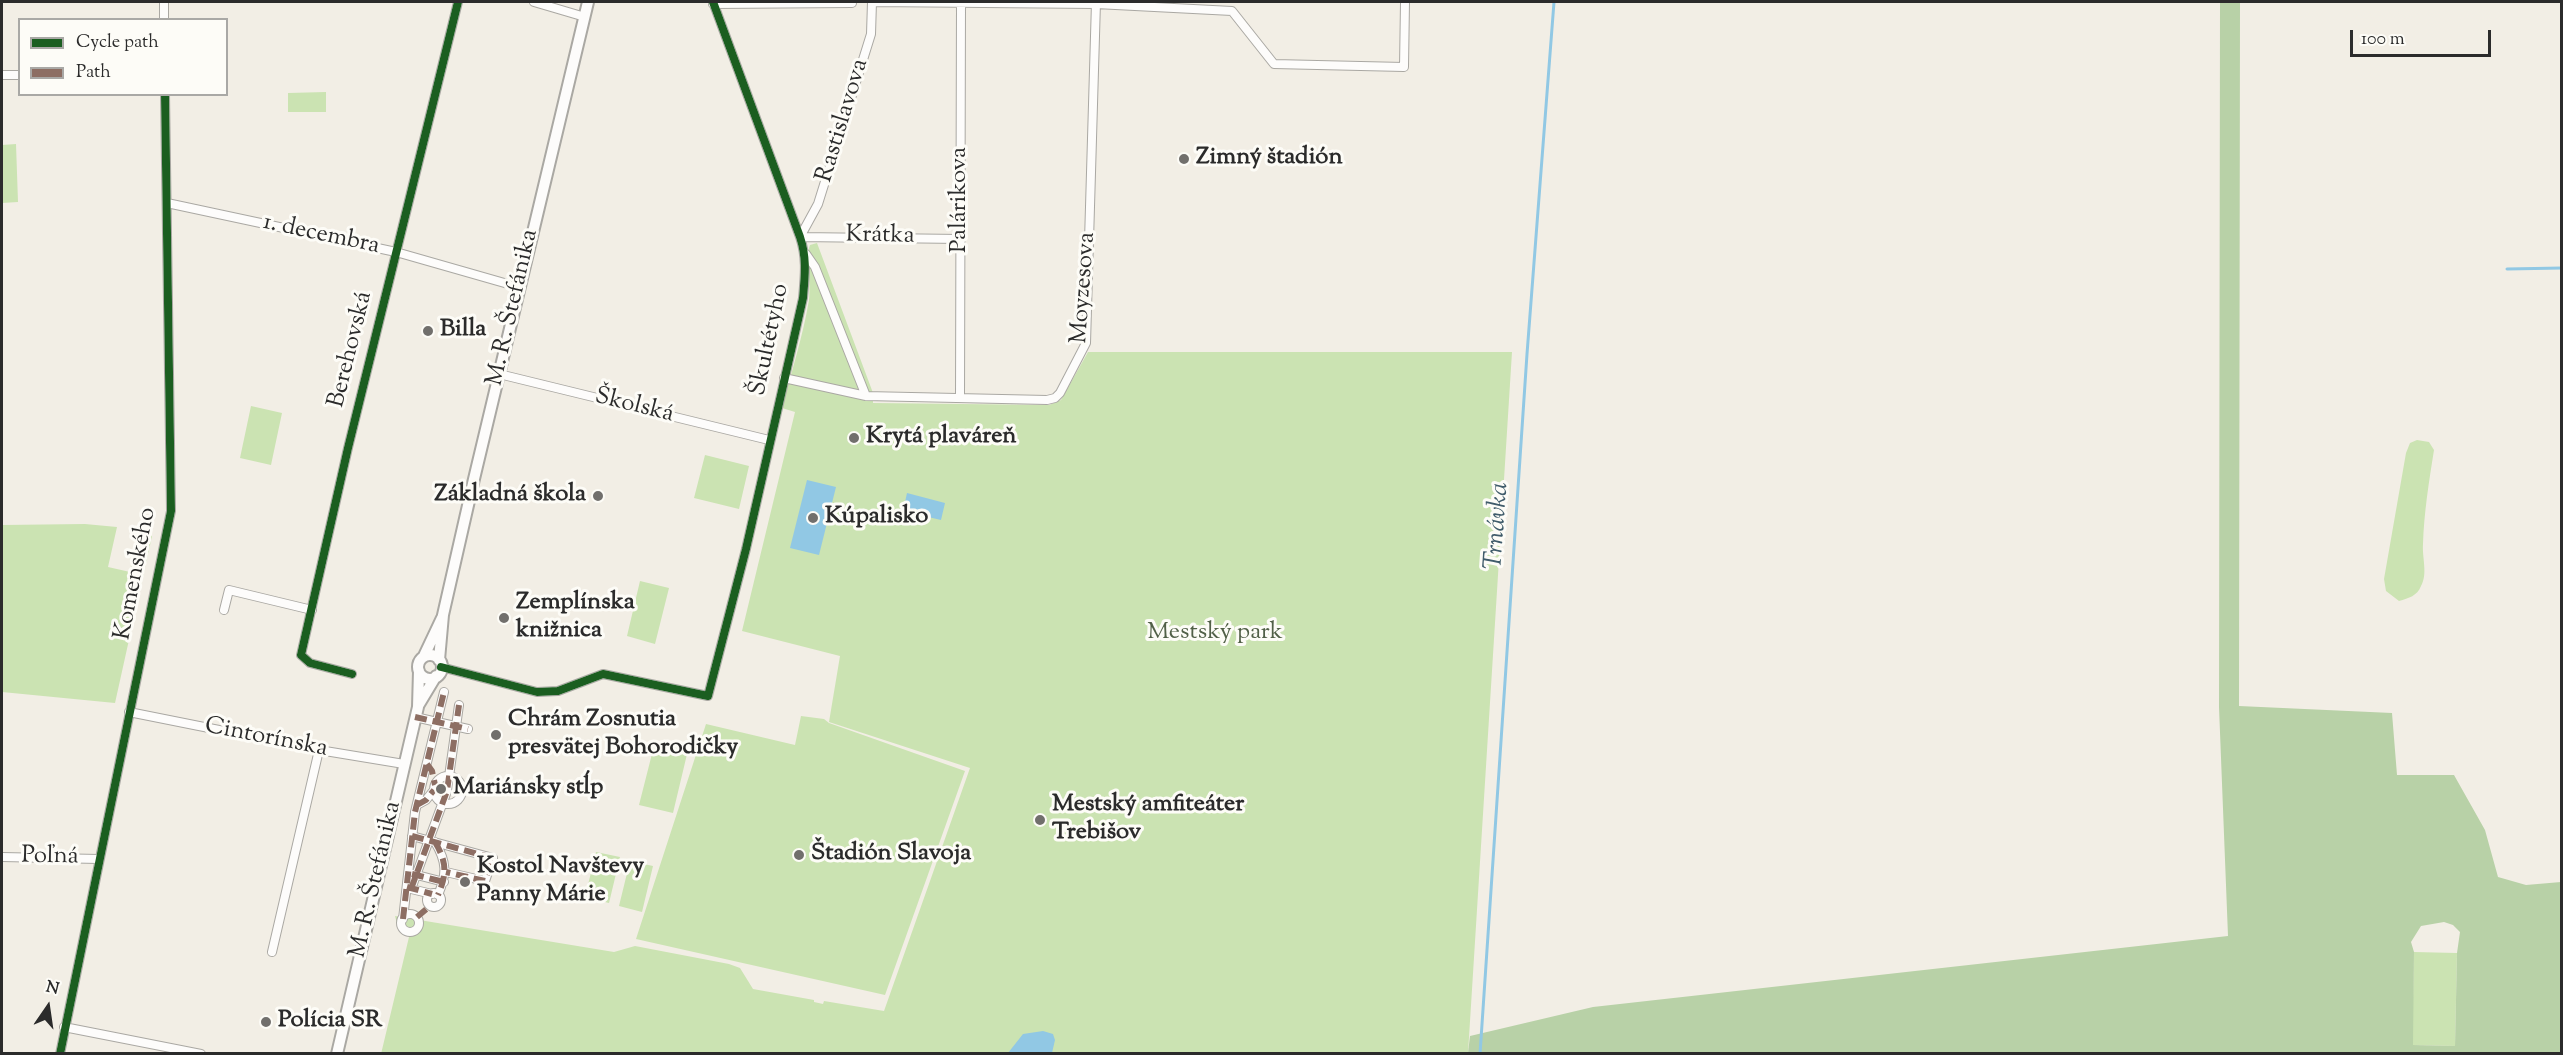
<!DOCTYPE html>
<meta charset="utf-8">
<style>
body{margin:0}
#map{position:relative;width:2563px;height:1055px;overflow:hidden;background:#f2eee5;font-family:"Sorts Mill Goudy",serif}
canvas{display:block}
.frame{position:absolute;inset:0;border:3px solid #2b2b2b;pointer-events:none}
.legend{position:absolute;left:18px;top:18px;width:210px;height:78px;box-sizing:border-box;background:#fdfcf7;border:2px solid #a9a8a5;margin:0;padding:8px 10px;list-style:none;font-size:18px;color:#2b2b2b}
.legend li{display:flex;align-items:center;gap:12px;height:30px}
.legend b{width:30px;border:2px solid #a9a8a5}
.north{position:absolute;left:18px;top:977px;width:60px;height:60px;-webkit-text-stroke:4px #fdfcf7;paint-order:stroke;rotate:13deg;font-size:16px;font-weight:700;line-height:24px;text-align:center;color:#2b2b2b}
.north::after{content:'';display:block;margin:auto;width:21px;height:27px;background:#2b2b2b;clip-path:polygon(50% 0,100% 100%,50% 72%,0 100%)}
.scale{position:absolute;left:2350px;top:30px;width:141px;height:27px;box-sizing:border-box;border:3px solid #2b2b2b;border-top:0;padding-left:8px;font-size:18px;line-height:21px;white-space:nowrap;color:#2b2b2b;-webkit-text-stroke:4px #fdfcf7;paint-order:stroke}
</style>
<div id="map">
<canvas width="2563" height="1055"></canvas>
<div class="frame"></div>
<ul class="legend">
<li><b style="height:8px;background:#1b5e20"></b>Cycle path</li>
<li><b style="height:8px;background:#8d6e63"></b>Path</li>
</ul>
<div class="north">N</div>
<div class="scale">100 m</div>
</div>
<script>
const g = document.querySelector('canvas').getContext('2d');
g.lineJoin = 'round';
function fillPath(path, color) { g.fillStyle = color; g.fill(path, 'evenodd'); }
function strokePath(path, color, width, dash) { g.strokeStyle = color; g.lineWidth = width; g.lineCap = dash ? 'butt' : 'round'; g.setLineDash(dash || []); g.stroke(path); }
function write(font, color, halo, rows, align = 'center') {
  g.font = font + ' "Sorts Mill Goudy",serif'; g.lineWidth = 6; g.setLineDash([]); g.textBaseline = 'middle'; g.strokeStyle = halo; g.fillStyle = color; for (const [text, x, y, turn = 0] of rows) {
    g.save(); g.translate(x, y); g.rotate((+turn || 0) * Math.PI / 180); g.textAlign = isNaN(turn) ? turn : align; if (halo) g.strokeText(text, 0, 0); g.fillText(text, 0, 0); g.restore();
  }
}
fillPath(new Path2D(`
 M326,92V112H288V93Z
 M16,144L18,202L2,203V145Z
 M817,243L873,393V403L1049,405L1061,400L1088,352H1512L1468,1053L381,1054L409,937L398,928L395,916L614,952L635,946L729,964L740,968L753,989L814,1000V1002L823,1004L824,1001L884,1011L970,768L829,722L840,656L742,631L795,412L782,408C791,373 803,336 809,300C811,286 806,254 810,245Z
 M251,406L282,413L271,465L240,458Z
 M2417,440L2429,442L2434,450C2429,481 2424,513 2423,544C2422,558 2428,574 2421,586C2417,596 2409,598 2399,601L2386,591L2384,579L2406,453L2410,443Z
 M705,455L749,466L739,509L694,498Z
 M85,524L117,527L108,567L130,572L133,560L143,561L148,534L152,536L115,703L2,692V525Z
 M640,581L669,588L655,644L627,636Z
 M801,716L824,719L829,723L965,771L885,995L636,939L706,724L795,745Z
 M655,742L688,750L673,813L639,805Z
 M596,852L620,857L609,903L585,897Z
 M630,861L653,866L642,912L619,906Z
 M2414,952L2457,953L2455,1046L2412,1045Z`), '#cbe3b2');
fillPath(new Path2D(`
 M2220,2H2240L2239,706L2392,713L2397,775H2454L2485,830L2498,877L2526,885L2561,882V1053H1468L1470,1036L1593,1007L2228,936L2219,707ZM2444,922L2453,925L2460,932L2457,953L2455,1046L2413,1045L2414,952L2411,942L2421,926Z`), '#b8d1a7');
fillPath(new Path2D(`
 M807,480L836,487L819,555L790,548Z
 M907,493L945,503L941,520L903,511Z
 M1043,1031L1053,1034L1055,1040L1052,1053H1008L1023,1034Z`), '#91c8e4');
strokePath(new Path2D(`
 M2507,269L2562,268
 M1480,1054L1527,354L1554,2`), '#91c8e4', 3);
const street = new Path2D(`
 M164,2V20
 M534,2L585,17
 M872,2L1096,4L1232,11L1274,64L1404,67L1405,2
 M713,4L852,3
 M2,75H20
 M167,203L396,252L508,284
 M800,237L818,204L871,34L872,2
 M800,237L961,239
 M806,254L815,267L866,396
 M499,374L769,440
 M784,378L866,396L1047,400L1055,398L1060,393L1086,343L1096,2
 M960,398L961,2
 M224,610L229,590L312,610
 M441,667L537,692L558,691L603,674L708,696L746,549L803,298C805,275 807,258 800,237L713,2
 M352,674L310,663L301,655L348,448L458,2
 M129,712L319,750L404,764
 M415,717L468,729
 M434 790a14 14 0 1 1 28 0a14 14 0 1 1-28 0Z
 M417,805L426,800L434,790
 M412,836L493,858L485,881L446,872
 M435,842C447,862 447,874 438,895
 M2,857L99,859
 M413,874L444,882
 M407,888L432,894
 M411,889L447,791L459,705
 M427 900a7 7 0 1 1 14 0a7 7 0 1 1-14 0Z
 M401 923a9 9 0 1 1 18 0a9 9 0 1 1-18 0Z
 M403,919L415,812L444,692
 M272,952L319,750
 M64,1027L201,1054
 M60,1054L171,511L165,94`);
const secondary = new Path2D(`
 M418 667a12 12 0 1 1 24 0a12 12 0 1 1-24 0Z
 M424,656L442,618
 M439,660L443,615L474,479L588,2
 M418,706L436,676
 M337,1054L418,707L419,671`);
strokePath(street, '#aaa8a3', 10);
strokePath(secondary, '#aaa8a3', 14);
strokePath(street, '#fdfcfb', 8);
strokePath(secondary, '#fdfcfb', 10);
strokePath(new Path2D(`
 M415,717L468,729
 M427,764L432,771L435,785
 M417,805L426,800L434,790
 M412,836L493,858L485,881L446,872
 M435,842C447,862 447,874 438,895
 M412,874L444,882
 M407,887L432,894
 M411,889L447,791L459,705
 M417,917L430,906
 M403,919L415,812L444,692`), '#8d6e63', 6, [12, 6]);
strokePath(new Path2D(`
 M441,667L537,692L558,691L603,674L708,696L746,549L803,298C805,275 807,258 800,237L713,2
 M352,674L310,663L301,655L348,448L458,2
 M60,1054L171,511L165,94`), '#1b5e20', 8);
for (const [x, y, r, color] of [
 [1184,159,6,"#716f6c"],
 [428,331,6,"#716f6c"],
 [854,438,6,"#716f6c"],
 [598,496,6,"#716f6c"],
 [813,518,6,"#716f6c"],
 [504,618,6,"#716f6c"],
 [496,735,6,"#716f6c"],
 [441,789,6,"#716f6c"],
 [1040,820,6,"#716f6c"],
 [799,855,6,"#716f6c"],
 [465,882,6,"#716f6c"],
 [266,1022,6,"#716f6c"]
]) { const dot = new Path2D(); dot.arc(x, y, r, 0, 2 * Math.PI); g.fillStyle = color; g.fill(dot); strokePath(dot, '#fdfcf7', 2); }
write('24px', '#2b2b2b', '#fdfcf7', [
 ["Rastislavova",844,121,-73],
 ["Palárikova",961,200,-90],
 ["1. decembra",321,236,12],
 ["Krátka",880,237,1],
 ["Moyzesova",1085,288,-86],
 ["M. R. Štefánika",514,308,-77],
 ["Škultétyho",771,340,-78],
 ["Berehovská",352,350,-76],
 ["Školská",634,407,14],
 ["Komenského",137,574,-79],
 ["Cintorínska",266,739,11],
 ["Poľná",50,858,1],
 ["M. R. Štefánika",377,880,-77]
]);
write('bold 24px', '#2b2b2b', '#fdfcf7', [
 ["Zimný štadión",1196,159],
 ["Billa",440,331],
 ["Krytá plaváreň",866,438],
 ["Základná škola",586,496,"right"],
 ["Kúpalisko",825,518],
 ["Zemplínska",516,604],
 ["knižnica",516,632],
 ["Chrám Zosnutia",508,721],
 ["presvätej Bohorodičky",508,749],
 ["Mariánsky stĺp",453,789],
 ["Mestský amfiteáter",1052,806],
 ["Trebišov",1052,834],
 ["Štadión Slavoja",811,855],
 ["Kostol Navštevy",477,868],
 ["Panny Márie",477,896],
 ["Polícia SR",278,1022]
], 'left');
write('24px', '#516047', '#fdfcf7', [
 ["Mestský park",1215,634]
]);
write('italic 26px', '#405c6b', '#fdfcf7', [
 ["Trnávka",1499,526,-86]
]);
</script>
